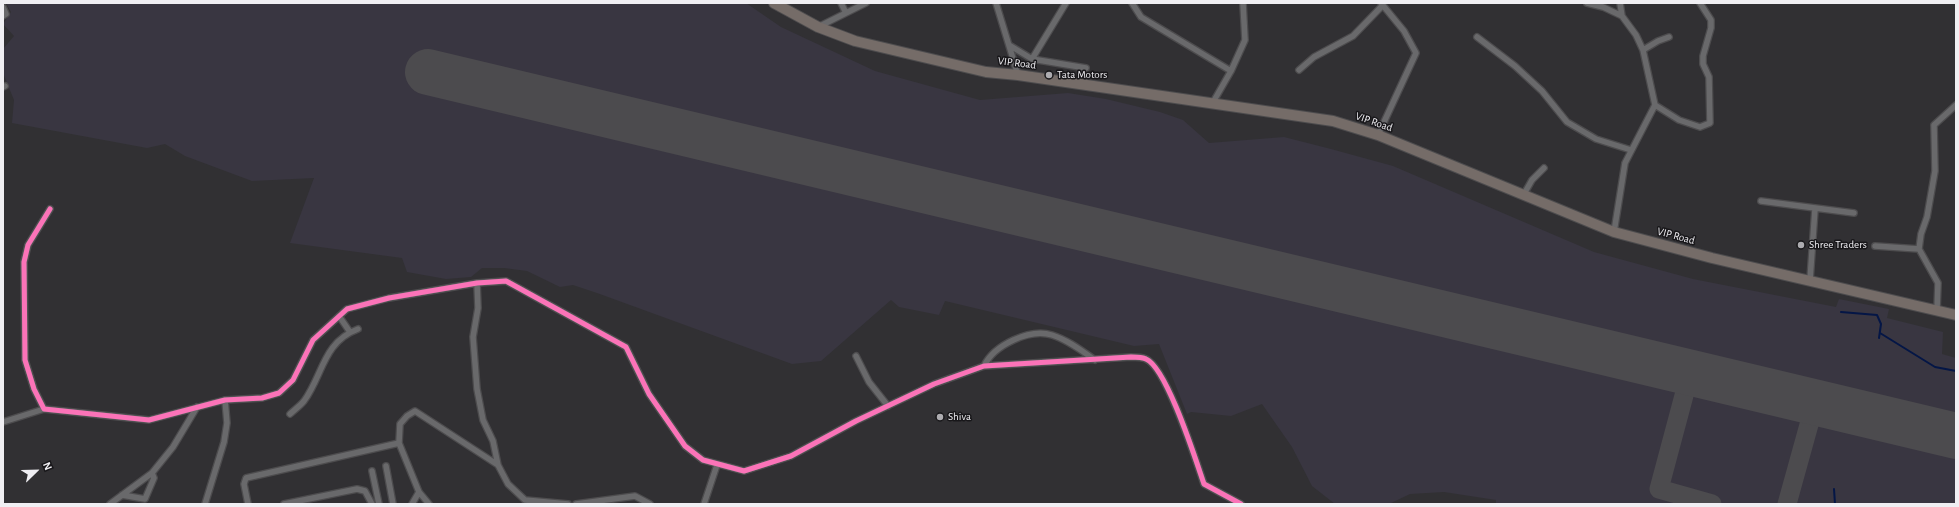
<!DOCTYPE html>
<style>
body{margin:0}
#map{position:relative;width:1959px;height:507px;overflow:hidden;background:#313033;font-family:"Alegreya Sans",sans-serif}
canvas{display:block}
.frame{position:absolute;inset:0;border:4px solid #f0eff3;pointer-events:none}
.north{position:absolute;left:16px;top:451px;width:40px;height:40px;-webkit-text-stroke:3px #18171a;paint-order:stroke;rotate:67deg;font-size:11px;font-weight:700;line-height:16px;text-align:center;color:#f0eff3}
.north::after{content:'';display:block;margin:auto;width:14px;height:18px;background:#f0eff3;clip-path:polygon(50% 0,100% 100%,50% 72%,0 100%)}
</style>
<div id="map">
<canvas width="1959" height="507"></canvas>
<div class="frame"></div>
<div class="north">N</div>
</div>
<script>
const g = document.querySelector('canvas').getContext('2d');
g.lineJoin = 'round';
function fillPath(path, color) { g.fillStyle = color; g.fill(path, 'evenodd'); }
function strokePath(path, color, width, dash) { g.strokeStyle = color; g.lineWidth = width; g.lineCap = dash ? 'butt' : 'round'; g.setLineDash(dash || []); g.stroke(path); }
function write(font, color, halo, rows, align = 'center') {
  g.font = font + ' "Alegreya Sans",sans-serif'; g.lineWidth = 3; g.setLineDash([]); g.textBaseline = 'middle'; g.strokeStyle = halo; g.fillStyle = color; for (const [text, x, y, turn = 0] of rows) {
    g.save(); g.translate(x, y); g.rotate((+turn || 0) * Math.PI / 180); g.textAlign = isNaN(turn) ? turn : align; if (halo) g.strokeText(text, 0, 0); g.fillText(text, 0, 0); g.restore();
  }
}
fillPath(new Path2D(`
 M6,3H746L781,27L875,71L980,100L1068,93L1106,99L1160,112L1183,120L1209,143L1284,137L1331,149L1393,166L1594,252L1693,279L1836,307L1839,299L1889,309L1887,318L1943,332L1942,354L1956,358V504H1496V500L1444,492L1410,494L1389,504H1335L1312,486L1292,447L1262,404L1231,416L1191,412L1187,414L1159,344L1134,346L945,301L939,315L899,307L891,300L821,361L792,364L597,293L573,285L560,287L527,271L504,268H482L471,277L446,279L407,272L402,258L290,243L314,178L252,181L185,156L165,144L147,148L12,123L14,100L3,73V49L14,36L3,24L11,12Z`), '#393641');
strokePath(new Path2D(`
 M1841,312L1877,315L1881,324L1879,338
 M1880,333L1935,367L1956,371
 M1834,489L1835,504`), '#041646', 2);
strokePath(new Path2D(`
 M1690,373L1659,489L1712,504
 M1787,504L1815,403`), '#4c4b4e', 19);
strokePath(new Path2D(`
 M428,72L1956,436`), '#4c4b4e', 46);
const minor = new Path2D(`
 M841,3L846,13
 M996,3L1018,75
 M1132,3L1141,17L1231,71
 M1587,3L1603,7L1622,16L1636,35L1643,50L1655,105L1625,163L1614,232
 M1620,3L1622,16
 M3,7L6,14L3,16
 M818,27L866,3
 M1477,37L1515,66L1542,91L1567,122L1596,139L1631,150
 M1009,45L1032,59L1086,68
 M1643,50L1658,41L1669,37
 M1032,59L1066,3
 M1299,70L1314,57L1353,36L1383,5
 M3,87L5,86
 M1212,104L1231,71L1245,40L1243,3
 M1655,105L1679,120L1700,127L1710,123L1709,77L1703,64V56L1711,28V20L1700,3
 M1378,135L1416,53L1404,31L1381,3
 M1524,194L1532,180L1544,168
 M1761,201L1854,213
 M50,209L28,245L24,262L25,360L34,389L44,409L149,420L225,400L262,398L279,393L293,380L313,340L347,309L389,298L477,283L506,281L626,347L649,394L685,446L703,460L744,471L791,456L856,421L934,384L984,366L1131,357C1135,357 1142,357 1146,359C1167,368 1196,461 1204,484L1241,504
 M1875,246L1919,249
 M1810,280L1815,209
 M477,283L478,308L473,337L477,389L483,420L493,441L498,465L508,484L525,500L568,504
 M1937,310L1938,283L1919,249L1921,234L1927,217L1935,171L1934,125L1956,105
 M339,316L350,332
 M856,356L869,382L888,406
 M984,366C994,345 1030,328 1052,335C1068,340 1082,351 1095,360
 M290,414C294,410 300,406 304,401C323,375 323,342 358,329
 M3,422L44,409
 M386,466L393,504
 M372,471L379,504
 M122,495L145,499L154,478L152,473
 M110,504L152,473L173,447L197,407
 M205,504L224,442L227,423L225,400
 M248,504L244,484L246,478L399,443
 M284,504L357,489L365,491L372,504
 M412,504L419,492
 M429,504L419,492L399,443L400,424L407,416L415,411L498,465
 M576,504L635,496L650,504
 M704,504L717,465`);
const trunk = new Path2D(`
 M774,3L818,27L855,41L986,72L1018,75L1333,121L1378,135L1614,232L1712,258L1956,315`);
strokePath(minor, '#4d4c4e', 8);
strokePath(trunk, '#4d4c4e', 12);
strokePath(minor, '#69696b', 5.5);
strokePath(trunk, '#756c68', 10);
strokePath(new Path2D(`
 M50,209L28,245L24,262L25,360L34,389L44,409L149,420L225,400L262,398L279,393L293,380L313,340L347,309L389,298L477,283L506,281L626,347L649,394L685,446L703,460L744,471L791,456L856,421L934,384L984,366L1131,357C1135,357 1142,357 1146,359C1167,368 1196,461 1204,484L1241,504`), '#fb73b8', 5);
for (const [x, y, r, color] of [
 [1049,75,4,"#adacb0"],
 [1801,245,4,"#adacb0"],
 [940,417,4,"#adacb0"]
]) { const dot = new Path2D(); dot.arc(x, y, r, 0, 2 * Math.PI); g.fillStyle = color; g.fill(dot); strokePath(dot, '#18171a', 1.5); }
write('11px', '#f0eff3', '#18171a', [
 ["VIP Road",1017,63,7],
 ["VIP Road",1374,122,19],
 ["VIP Road",1676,236,15]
]);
write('11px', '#f0eff3', '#18171a', [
 ["Tata Motors",1057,75],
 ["Shree Traders",1809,245],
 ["Shiva",948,417]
], 'left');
</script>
